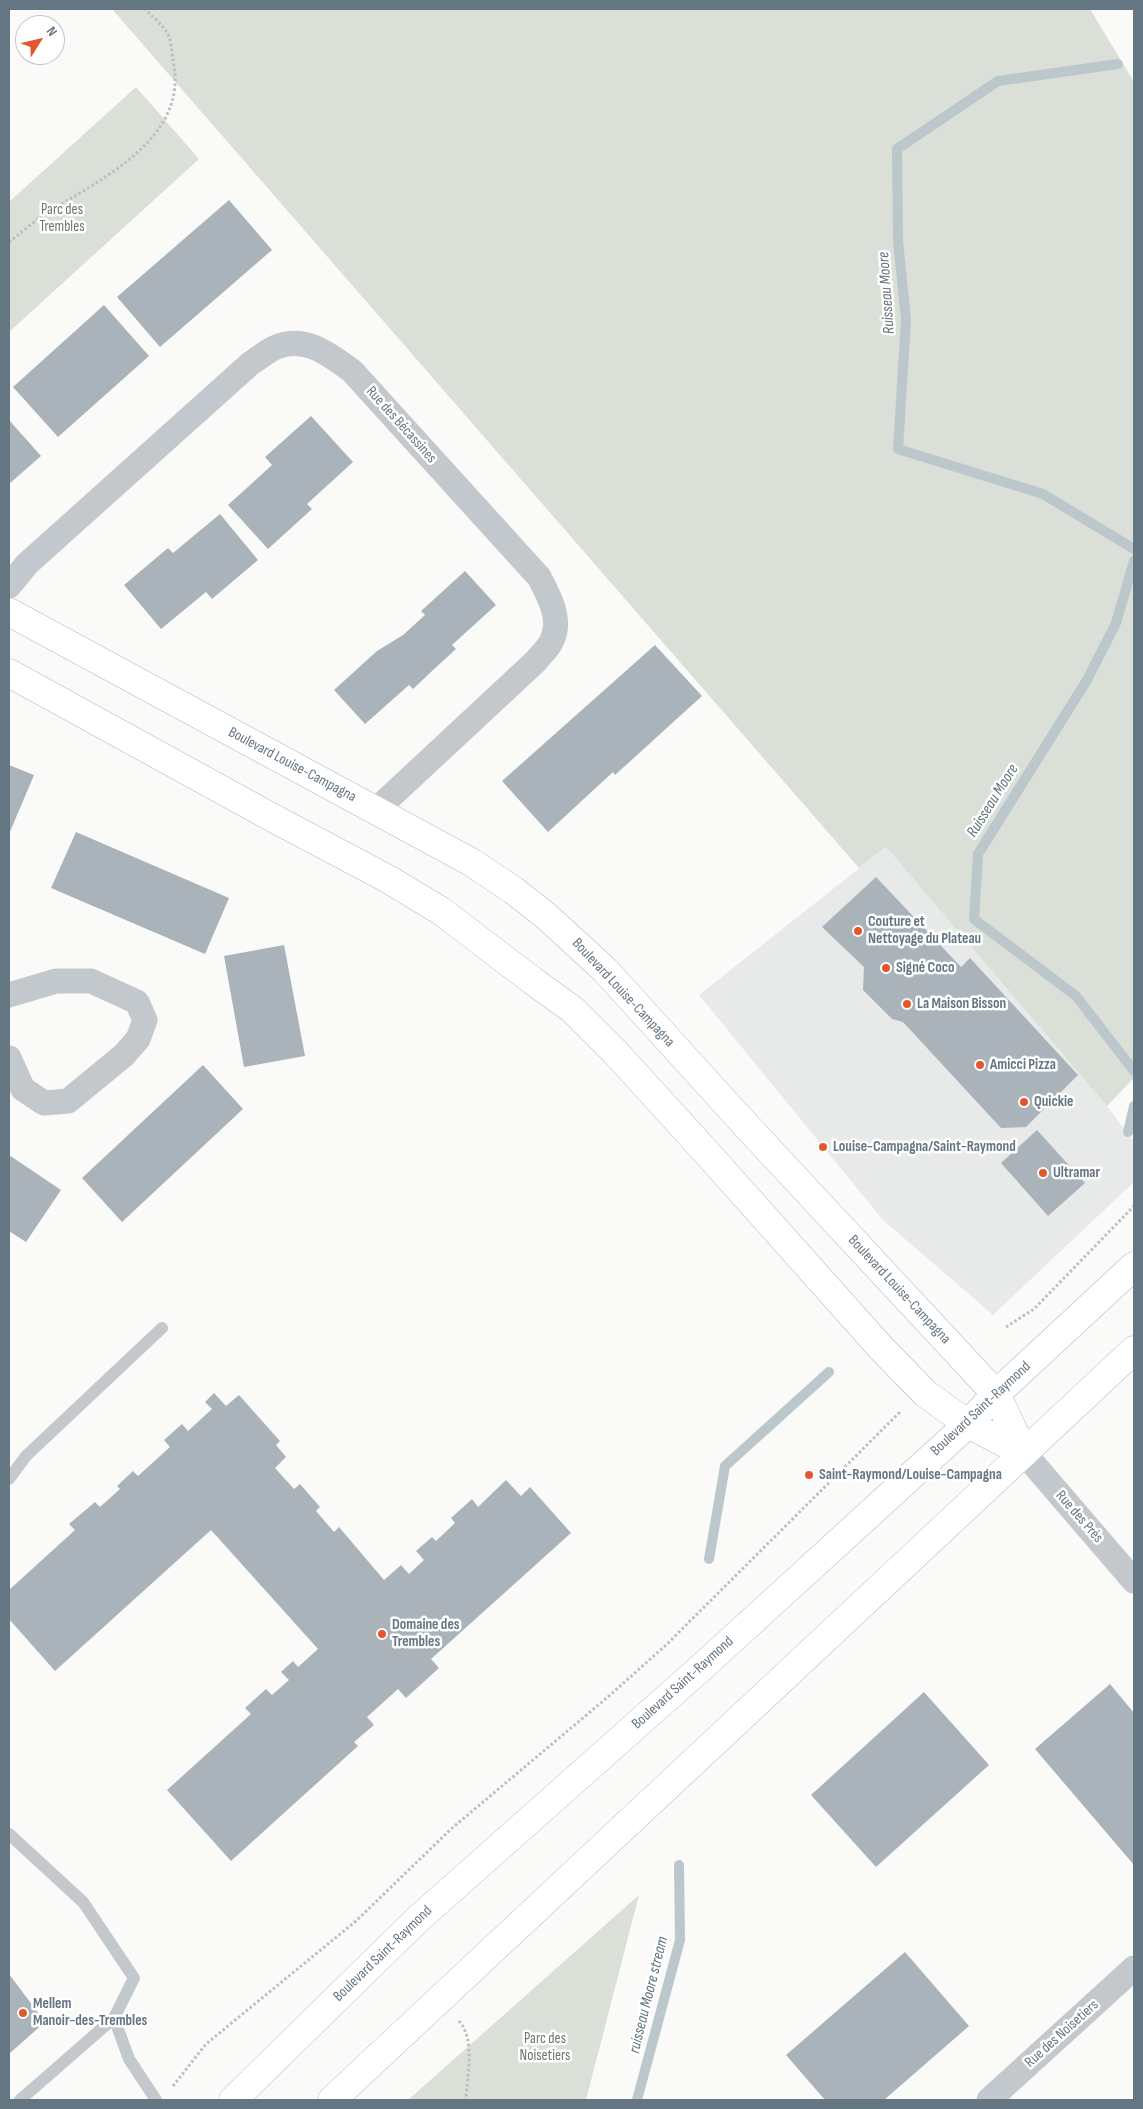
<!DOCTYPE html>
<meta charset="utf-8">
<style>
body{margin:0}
#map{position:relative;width:1143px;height:2109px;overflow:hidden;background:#fafaf8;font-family:"Sofia Sans Condensed",sans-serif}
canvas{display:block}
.frame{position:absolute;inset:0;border:10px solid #657683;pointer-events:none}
.north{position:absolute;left:15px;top:15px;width:50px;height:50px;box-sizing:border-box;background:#fff;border:1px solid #c1c8cd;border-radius:50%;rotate:54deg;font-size:14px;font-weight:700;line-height:20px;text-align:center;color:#657683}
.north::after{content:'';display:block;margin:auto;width:18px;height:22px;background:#e4572e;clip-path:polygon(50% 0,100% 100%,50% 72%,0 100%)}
</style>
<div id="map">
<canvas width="1143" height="2109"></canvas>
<div class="frame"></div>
<div class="north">N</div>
</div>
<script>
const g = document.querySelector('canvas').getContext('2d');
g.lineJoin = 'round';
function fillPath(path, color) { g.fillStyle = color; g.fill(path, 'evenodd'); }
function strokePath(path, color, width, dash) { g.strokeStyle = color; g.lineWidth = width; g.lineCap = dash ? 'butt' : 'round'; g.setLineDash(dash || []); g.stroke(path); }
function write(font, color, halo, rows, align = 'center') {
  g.font = font + ' "Sofia Sans Condensed",sans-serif'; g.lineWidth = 5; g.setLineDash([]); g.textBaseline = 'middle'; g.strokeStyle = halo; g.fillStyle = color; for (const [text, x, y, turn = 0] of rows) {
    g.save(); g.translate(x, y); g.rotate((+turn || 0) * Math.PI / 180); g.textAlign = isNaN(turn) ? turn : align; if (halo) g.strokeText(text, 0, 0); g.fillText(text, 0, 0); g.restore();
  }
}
fillPath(new Path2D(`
 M886,847L1107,1106L1134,1142V1182L993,1315L883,1220L699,995Z`), '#e8e9e9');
fillPath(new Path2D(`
 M112,9H1090L1134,82V1078L1107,1106L886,847L859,868Z
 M136,87L199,159L9,332V202Z
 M639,1895L586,2100H408Z`), '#dadfd7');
strokePath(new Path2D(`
 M1118,64L998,81L897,149L898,241L906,320L898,449L1043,494L1134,549
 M1134,561L1116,623L1087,680L978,854L974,919L1076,996L1134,1071
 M1128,1132L1134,1106
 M709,1559L725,1466L829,1372
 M637,2100L680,1940L679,1865`), '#bbc7cb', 10);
fillPath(new Path2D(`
 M229,200L272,250L160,347L117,297Z
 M104,305L149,356L58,437L13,387Z
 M311,416L353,462L307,504L312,509L268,549L228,505L272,465L265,457Z
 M9,420L41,456L9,484Z
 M220,514L258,560L212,599L206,592L161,629L124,585L168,548L173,553Z
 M465,571L496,605L452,645L456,649L432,671L413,689L409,685L365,724L334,690L377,651L403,635L425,615L421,611Z
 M655,645L702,696L615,775L613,772L548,832L502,781Z
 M9,765L34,775L9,834Z
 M76,832L229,898L205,954L51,888Z
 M876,877L961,967L970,958L1078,1075L1026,1127L1001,1128L903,1022L892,1019L863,990L864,967L822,927Z
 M284,945L305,1056L244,1067L224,956Z
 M203,1065L243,1109L122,1222L82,1178Z
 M1037,1130L1085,1183L1048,1216L1001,1163Z
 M9,1155L61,1190L26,1242L9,1231Z
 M214,1393L226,1406L239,1395L280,1441L276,1445L286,1457L275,1468L294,1489L300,1484L320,1507L316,1511L334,1532L339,1527L384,1580L401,1565L409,1574L424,1560L416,1551L432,1537L436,1541L455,1523L451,1518L472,1499L478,1507L506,1480L521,1496L530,1487L571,1533L431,1659L439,1668L406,1698L398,1689L367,1717L374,1725L354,1742L358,1746L231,1861L167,1790L251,1714L245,1708L266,1689L272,1695L289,1680L281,1672L293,1661L298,1667L318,1649L211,1530L55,1671L9,1619V1590L75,1530L69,1524L95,1502L100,1507L120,1489L117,1486L133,1471L138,1476L170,1447L164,1440L182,1424L188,1431L212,1409L205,1402Z
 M1110,1684L1134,1713V1865L1035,1749Z
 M924,1692L989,1765L876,1867L811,1795Z
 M905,1952L969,2026L884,2100H825L786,2055Z
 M9,1974L45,2022L9,2054Z`), '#aab3b9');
const secondary = new Path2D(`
 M9,612L471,862L513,890L545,915L605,970L742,1121L996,1394L1024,1453
 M9,673L273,818L388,879L441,911L533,981L573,1010L616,1053L707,1153L882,1349L926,1394L968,1424L1024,1453
 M233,2100L417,1920L703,1666L968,1424L996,1394L1134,1266
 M332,2100L1134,1350`);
strokePath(secondary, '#b3babf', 29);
strokePath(new Path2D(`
 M9,242C21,233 33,222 45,214C99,180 190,139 173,61C172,52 171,38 166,31C160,23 152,16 145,9
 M1006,1327L1034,1309L1134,1206
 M459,2021C476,2040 467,2077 466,2100
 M173,2086L206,2044L356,1921L451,1829L609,1696L666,1645L901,1411`), '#bbbfc2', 3, [2.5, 2.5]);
strokePath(new Path2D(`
 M9,1479L26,1456L162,1328
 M9,1834L83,1902L134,1978L114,2018L129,2059L156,2100
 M20,2100L114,2018`), '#c3c8cc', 12);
strokePath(new Path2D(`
 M9,586L27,564L251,363C259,358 266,352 274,348C304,334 329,354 352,371L539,577C549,596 563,621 551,642C548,649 540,655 536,661L376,810
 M9,995L56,981H91L137,1002L145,1020L138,1039L124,1055L68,1101L44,1103L23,1089L9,1058
 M1024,1453L1134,1581
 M989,2100L1134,1968`), '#c3c8cc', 25);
strokePath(secondary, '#fff', 28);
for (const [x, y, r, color] of [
 [858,931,5,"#e4572e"],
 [886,968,5,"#e4572e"],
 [907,1004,5,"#e4572e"],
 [980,1065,5,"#e4572e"],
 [1024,1102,5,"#e4572e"],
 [823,1147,5,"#e4572e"],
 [1043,1173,5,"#e4572e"],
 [809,1475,5,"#e4572e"],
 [382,1634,5,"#e4572e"],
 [23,2013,5,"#e4572e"]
]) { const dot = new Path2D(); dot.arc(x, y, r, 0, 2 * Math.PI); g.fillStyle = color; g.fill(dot); strokePath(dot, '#fff', 2); }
write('15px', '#687a64', '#fff', [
 ["Parc des",62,210],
 ["Trembles",62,227],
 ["Parc des",545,2039],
 ["Noisetiers",545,2056]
]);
write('15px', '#657683', '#fff', [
 ["Rue des Bécassines",401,425,48],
 ["Boulevard Louise-Campagna",292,765,28],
 ["Boulevard Louise-Campagna",623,993,47],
 ["Boulevard Louise-Campagna",899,1290,47],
 ["Boulevard Saint-Raymond",981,1409,-43],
 ["Rue des Prés",1079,1517,49],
 ["Boulevard Saint-Raymond",683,1683,-42],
 ["Boulevard Saint-Raymond",383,1954,-44],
 ["Rue des Noisetiers",1062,2034,-42]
]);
write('bold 15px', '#657683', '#fff', [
 ["Couture et",868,922],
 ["Nettoyage du Plateau",868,939],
 ["Signé Coco",896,968],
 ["La Maison Bisson",917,1004],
 ["Amicci Pizza",990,1065],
 ["Quickie",1034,1102],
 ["Louise-Campagna/Saint-Raymond",833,1147],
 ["Ultramar",1053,1173],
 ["Saint-Raymond/Louise-Campagna",819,1475],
 ["Domaine des",392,1625],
 ["Trembles",392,1642],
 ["Mellem",33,2004],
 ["Manoir-des-Trembles",33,2021]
], 'left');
write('italic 16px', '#60757c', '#fff', [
 ["Ruisseau Moore",887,293,-94],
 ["Ruisseau Moore",993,801,-58],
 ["ruisseau Moore stream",649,1995,-76]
]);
</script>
